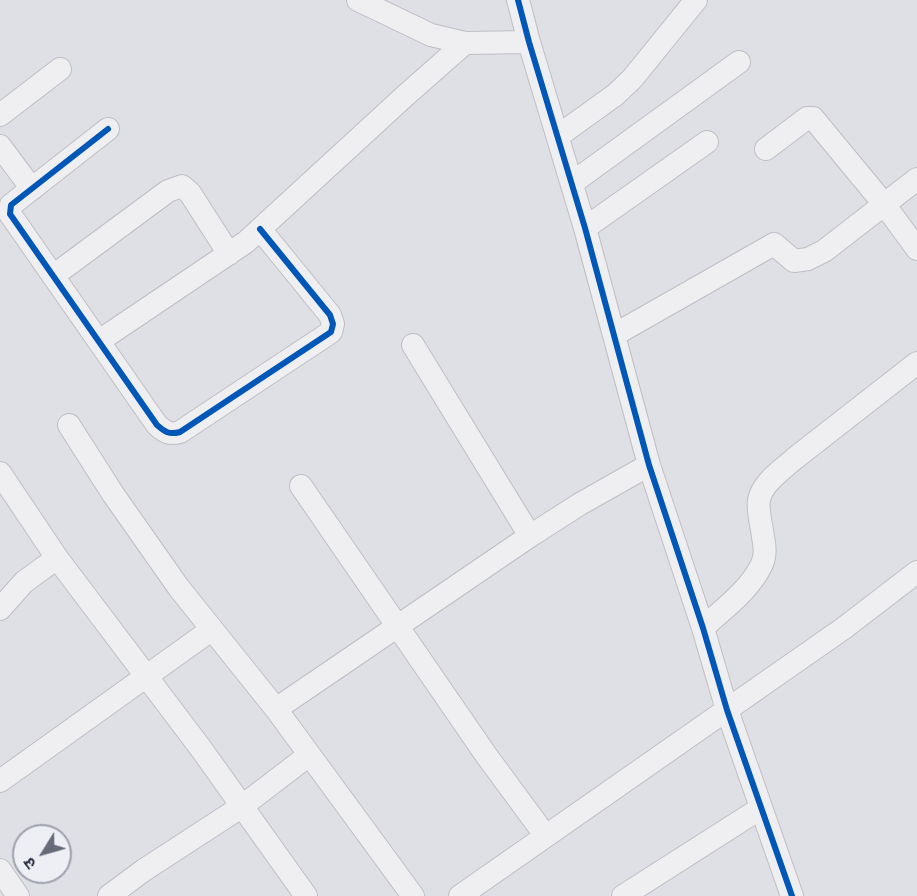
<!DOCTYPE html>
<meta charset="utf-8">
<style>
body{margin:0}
#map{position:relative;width:917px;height:896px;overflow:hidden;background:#dfe0e5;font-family:Lato,"Noto Sans Devanagari",sans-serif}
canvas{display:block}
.north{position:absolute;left:12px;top:824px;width:60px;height:60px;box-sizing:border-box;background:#edeff5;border:2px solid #9ea1ac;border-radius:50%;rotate:233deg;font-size:16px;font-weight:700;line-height:24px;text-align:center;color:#272b3e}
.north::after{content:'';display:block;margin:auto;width:21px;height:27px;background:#676a78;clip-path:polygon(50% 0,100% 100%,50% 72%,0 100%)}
</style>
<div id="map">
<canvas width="917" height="896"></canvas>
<div class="north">उ</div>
</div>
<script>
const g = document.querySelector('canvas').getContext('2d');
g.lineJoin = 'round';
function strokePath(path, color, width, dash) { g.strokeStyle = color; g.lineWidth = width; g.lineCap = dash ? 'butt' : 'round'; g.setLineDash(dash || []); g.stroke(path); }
const minor = new Path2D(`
 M358,0L431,35L465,43L529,42
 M518,0L529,42L585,228L649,465L703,628L727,710L792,896
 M0,115L60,69
 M108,129L11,205L10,214L157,425C165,432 169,435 180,432L331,332L333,324L330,315L260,229
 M558,136L615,95L632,79L696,0
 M0,146L32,189
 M766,149L807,118H813L884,204L917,249
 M572,183L739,62
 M585,228L707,142
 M53,276L168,191L182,186L190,193L229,254
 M614,335L774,244L794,261L808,259L824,251L917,179
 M99,341L246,242L406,95L465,43
 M413,345L530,536
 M69,425L113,494L179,588L276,709L413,896
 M0,473L57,558L202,750L306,896
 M301,486L486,755L545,835
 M0,609L24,582L57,558
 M703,628C723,609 750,590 762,564C766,555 765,546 763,537C762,526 757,511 759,500C762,483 782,470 794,459L917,363
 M276,709L530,536L580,504L649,465
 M0,781L211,630
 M0,870L18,896
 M109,896L144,870L241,807L309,755
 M460,896L844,628L917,572
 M623,896L761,808`);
strokePath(minor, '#bebec3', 24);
strokePath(minor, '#efeff2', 22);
strokePath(new Path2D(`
 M518,0L529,42L585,228L649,465L703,628L727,710L792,896
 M108,129L11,205L10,214L157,425C165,432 169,435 180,432L331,332L333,324L330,315L260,229`), '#0057b8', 6);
</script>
